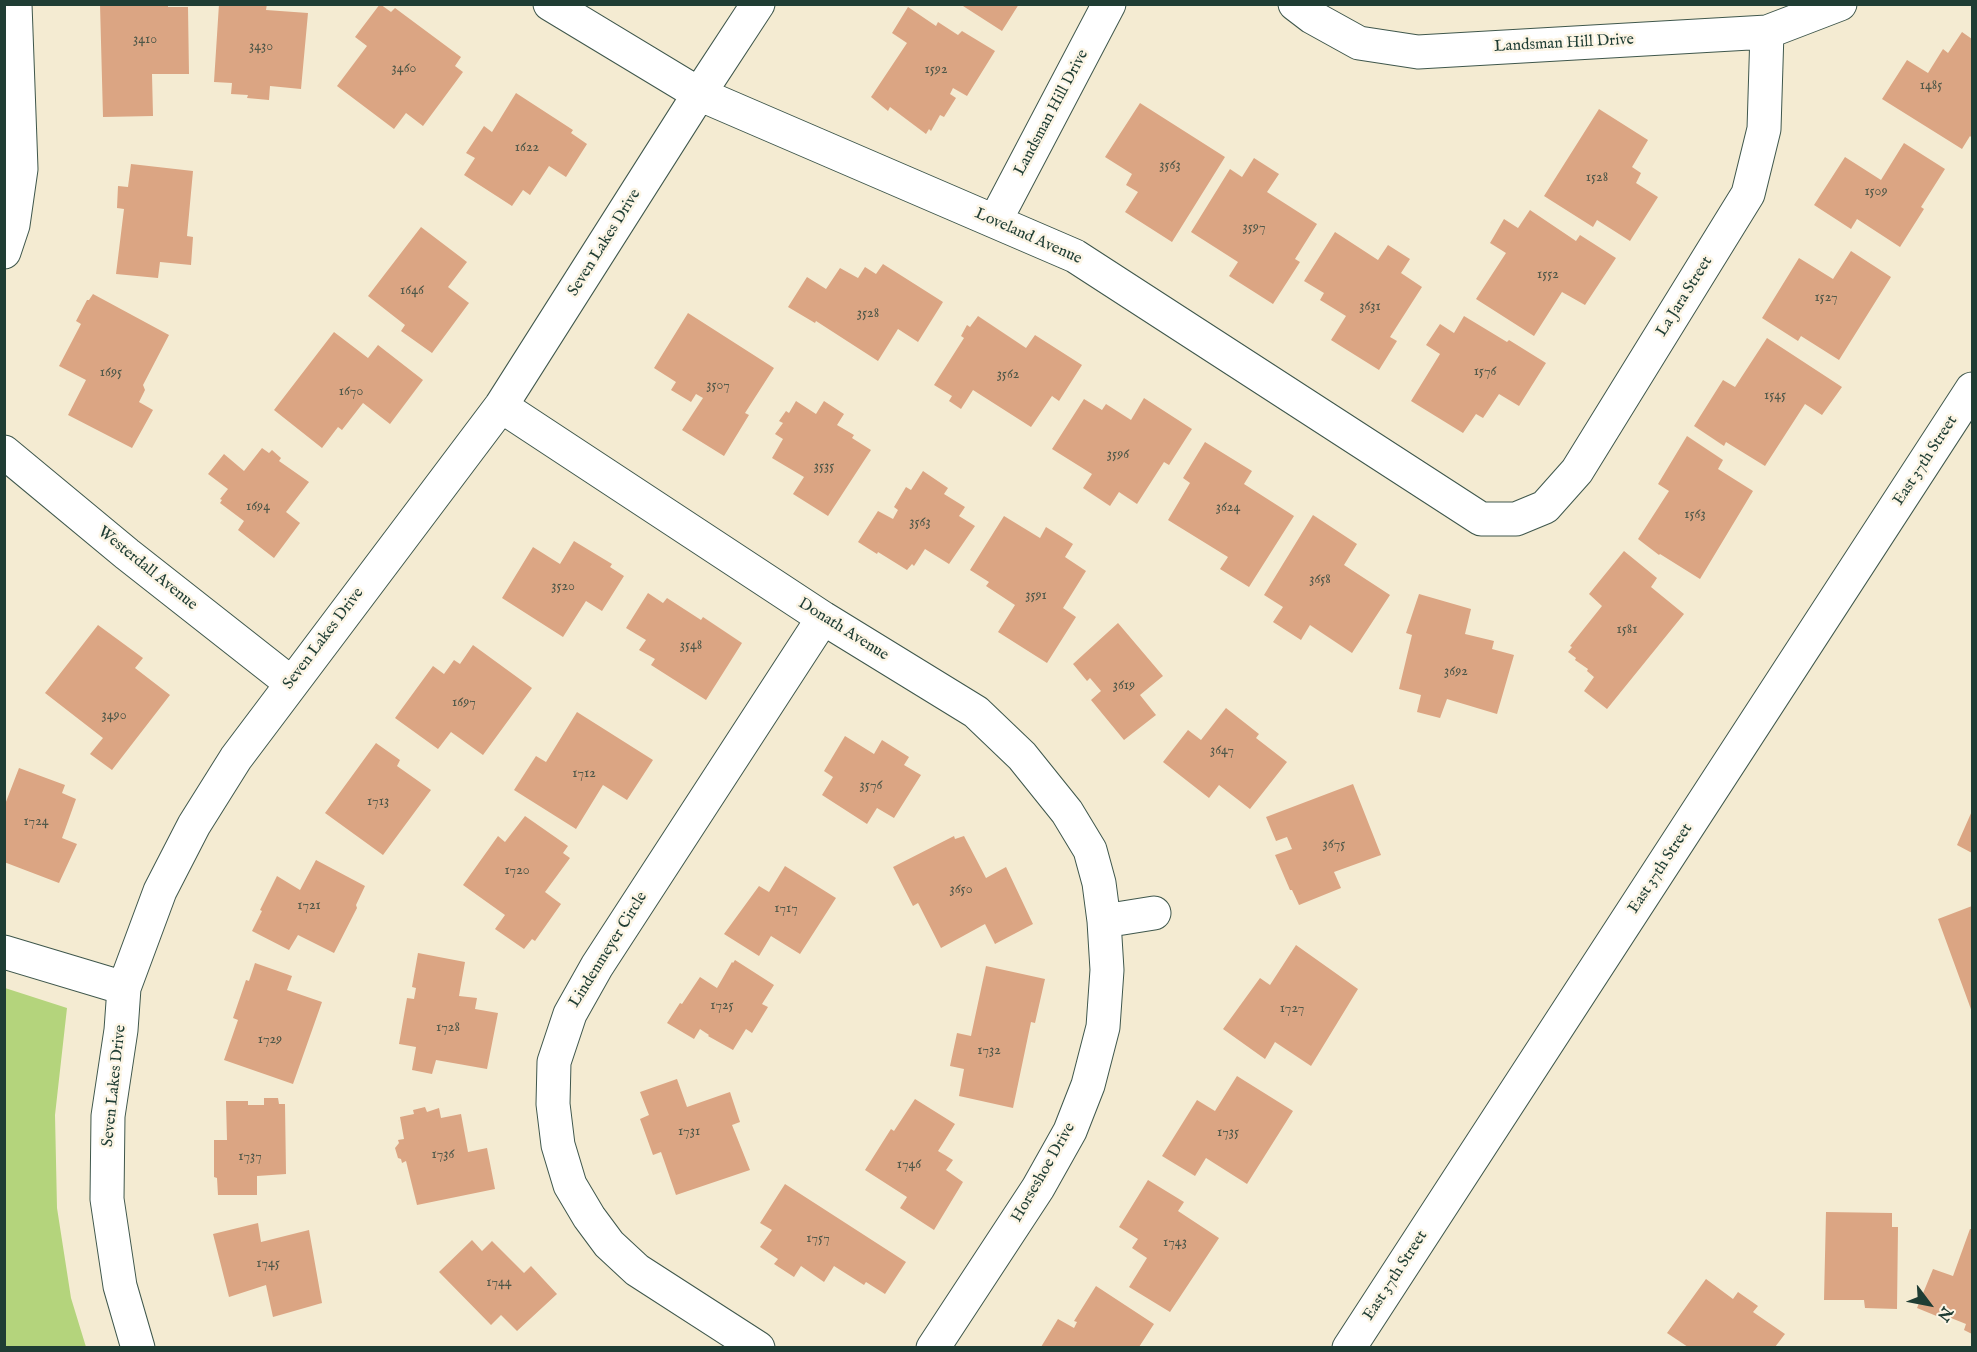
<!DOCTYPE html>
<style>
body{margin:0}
#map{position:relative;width:1977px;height:1352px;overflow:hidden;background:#f4ebd2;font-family:"IM FELL English",serif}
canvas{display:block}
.frame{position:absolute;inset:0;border:6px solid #1f3d34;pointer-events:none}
.north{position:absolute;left:1899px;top:1274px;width:60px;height:60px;-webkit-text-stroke:4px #fcf5e5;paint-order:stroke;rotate:122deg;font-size:16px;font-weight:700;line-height:24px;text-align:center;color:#1f3d34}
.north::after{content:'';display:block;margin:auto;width:21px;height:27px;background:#1f3d34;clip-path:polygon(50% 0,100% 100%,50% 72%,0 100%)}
</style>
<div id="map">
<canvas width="1977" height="1352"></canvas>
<div class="frame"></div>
<div class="north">N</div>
</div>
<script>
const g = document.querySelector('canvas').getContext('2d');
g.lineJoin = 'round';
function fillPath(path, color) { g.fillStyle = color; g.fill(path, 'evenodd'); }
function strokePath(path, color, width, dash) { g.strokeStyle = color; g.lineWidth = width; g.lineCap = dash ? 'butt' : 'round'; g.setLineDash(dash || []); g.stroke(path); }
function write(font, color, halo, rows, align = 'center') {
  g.font = font + ' "IM FELL English",serif'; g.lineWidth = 5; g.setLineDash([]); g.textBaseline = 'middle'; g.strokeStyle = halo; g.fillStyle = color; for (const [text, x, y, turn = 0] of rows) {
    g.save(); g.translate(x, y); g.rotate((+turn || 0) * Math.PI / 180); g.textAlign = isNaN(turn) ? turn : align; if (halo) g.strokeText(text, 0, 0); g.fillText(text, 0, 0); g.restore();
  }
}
fillPath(new Path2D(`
 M5,988L67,1008L55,1115L57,1208L71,1298L86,1347H5Z`), '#b4d47c');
fillPath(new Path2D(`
 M100,4H168V7H188L189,74H152L153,116L103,117Z
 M219,4H267L266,10L308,13L301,89L270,86L269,100L247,98L248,95L231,94L232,83L214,82Z
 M380,4L391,12L395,8L461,57L455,66L463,72L423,126L406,113L394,129L337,86L367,46L355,37Z
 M965,4H1019L1002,31L963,6Z
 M908,7L936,26L938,22L958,35L962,31L995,51L967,96L953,88L950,94L956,98L944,117L940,115L931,131L929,129L926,134L890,107L888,111L871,97L907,43L892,33Z
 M1962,32L1972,39V138L1970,136L1962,149L1882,99L1907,60L1928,73L1943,49L1948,53Z
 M516,93L573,130L571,133L587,144L566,177L549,166L530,195L523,190L512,206L464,175L475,158L466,153L484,126L492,132Z
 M1140,103L1225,157L1172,242L1125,212L1138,192L1126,185L1132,174L1105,157Z
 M1599,109L1648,140L1632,167L1641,173L1636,183L1658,197L1630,241L1597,220L1593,227L1544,196Z
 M1904,143L1945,169L1921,207L1924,209L1900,247L1857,219L1851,229L1814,205L1845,157L1881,180Z
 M1254,158L1279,174L1267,192L1317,224L1295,259L1300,262L1273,304L1229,276L1238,262L1191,232L1230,169L1242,177Z
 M131,164L193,171L187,236L193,237L191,265L160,262L158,278L116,274L124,209L117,208L118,186L128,187Z
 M1530,210L1576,241L1580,235L1616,258L1585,305L1562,292L1534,336L1476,299L1506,253L1490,243L1504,219L1518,228Z
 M421,227L467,262L448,287L469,303L432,353L401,331L405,325L368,296Z
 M1335,232L1378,260L1388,245L1410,259L1401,273L1422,287L1390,337L1397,341L1379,370L1331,340L1346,316L1320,300L1324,293L1304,281Z
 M1851,251L1891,277L1839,360L1801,336L1798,341L1762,318L1799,258L1833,279Z
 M883,264L943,302L918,342L898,329L878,361L816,321L815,323L788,307L807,277L826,289L840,268L858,278L865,267L876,274Z
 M93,294L169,335L143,385L145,390L139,402L153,410L132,448L68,415L86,380L59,366L81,324L76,321L87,300H89Z
 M688,313L774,368L745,413L749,415L724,456L682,430L703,398L696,394L691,402L671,390L676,382L654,368Z
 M978,316L1026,348L1035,335L1082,365L1059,401L1052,396L1031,427L973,390L961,409L949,401L952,396L934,385L964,338L961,336L967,325L970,327Z
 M1464,316L1507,342L1509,340L1546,363L1519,406L1499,394L1483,418L1476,414L1463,433L1411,401L1440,354L1426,345L1440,324L1454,333Z
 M334,332L368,358L378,345L423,380L390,424L363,403L342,430L338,427L322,448L274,410Z
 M1767,338L1842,387L1822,415L1805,404L1765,466L1726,442L1724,446L1694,426L1723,380L1735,387Z
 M1144,398L1192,429L1169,465L1164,462L1137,504L1119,492L1110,506L1083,488L1092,474L1052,449L1084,399L1102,410L1106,404L1131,420Z
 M796,401L816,414L824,401L844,414L837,425L854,435L852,438L871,450L828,516L793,494L804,477L772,458L783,439L775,434L783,423L779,421L786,411L789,413Z
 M1687,436L1723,460L1718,469L1753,491L1700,579L1660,554L1659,555L1638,539L1669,491L1658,484Z
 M1205,442L1252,471L1244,484L1294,516L1249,587L1220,569L1228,557L1168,520L1190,483L1183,478Z
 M262,448L269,453L272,450L281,458L279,461L309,482L286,512L300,523L274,558L238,530L244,521L220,503L222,500L220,499L228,489L208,474L224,454L244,471Z
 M923,471L948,488L944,494L965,507L959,516L975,526L949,564L925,549L914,566L912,564L907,570L878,552L877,554L858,542L878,511L893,519L898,510L894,507L906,487L911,490Z
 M1313,515L1357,544L1344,565L1390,595L1352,653L1310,625L1301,640L1273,622L1283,607L1264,595Z
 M1004,516L1040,538L1046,527L1073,544L1065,557L1086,571L1063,608L1076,617L1047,663L998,632L1015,605L986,586L989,582L970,570Z
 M574,541L612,564L610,567L624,576L602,611L586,601L563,637L502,598L533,547L560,564Z
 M1624,551L1657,578L1651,587L1684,614L1607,709L1584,691L1594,677L1587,671L1588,669L1575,660L1576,658L1568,652L1572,647L1570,646L1602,606L1589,594Z
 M648,593L663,603L667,598L701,620L703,617L742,643L706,700L651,665L655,659L639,650L646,640L626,628Z
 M1419,594L1471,609L1465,634L1494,641L1492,649L1514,655L1497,714L1447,699L1440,718L1417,712L1421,695L1399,689L1412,635L1406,633Z
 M1118,623L1163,676L1140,695L1156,715L1124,740L1091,700L1101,691L1090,678L1087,681L1073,664Z
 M98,625L143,658L135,668L170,695L112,770L90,754L103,738L45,693Z
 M473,645L532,688L483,755L451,732L438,749L395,718L433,666L444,674L454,660L460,664Z
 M1226,708L1259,734L1256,738L1287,762L1250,809L1219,785L1209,798L1163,762L1188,730L1201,740Z
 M577,712L653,760L627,800L603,785L576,829L514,790L536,756L546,762Z
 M845,736L874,754L882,740L909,757L904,765L921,775L894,818L877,808L867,824L822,795L833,777L824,771Z
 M376,743L400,760L397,766L431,790L383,855L325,813Z
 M19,768L65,785L62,793L76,799L62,838L77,844L59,883L4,862V807Z
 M1353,784L1381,855L1334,872L1341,888L1299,905L1292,890H1290L1275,855L1292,849L1287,837L1276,841L1266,817Z
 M1972,811V853L1957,845Z
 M525,816L568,846L563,853L570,858L545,892L561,904L535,941L532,939L524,949L495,929L505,915L463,885L498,836L505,842Z
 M954,836L955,839L964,836L986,878L1006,867L1033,924L995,944L985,924L941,948L918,903L913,906L893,867Z
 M316,860L365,886L356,905L357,908L334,953L298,935L289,950L252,931L262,911L260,910L277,876L300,890Z
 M785,866L836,898L800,954L771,936L759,956L724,934L759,886L769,892Z
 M1972,906V1012L1938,919Z
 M1296,945L1358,989L1311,1066L1275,1042L1265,1059L1223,1029L1260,978L1270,985Z
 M418,953L465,962L459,996L477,998L475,1009L498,1013L487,1069L436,1060L432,1074L412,1070L416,1047L399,1044L407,998L414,999L416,988L412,987Z
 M735,960L774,985L762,1004L768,1007L752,1033L746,1029L733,1050L708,1036L709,1035L700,1029L694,1039L667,1023L680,1003L682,1004L700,977L717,988L732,962L733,963Z
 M255,963L292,976L287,990L322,1002L293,1084L224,1060L238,1020L233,1018L246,980L249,981Z
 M986,966L1045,979L1035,1023L1031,1022L1013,1108L959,1096L964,1069L950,1066L957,1033L971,1036Z
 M1237,1076L1293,1111L1247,1184L1206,1158L1195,1176L1162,1156L1197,1100L1215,1111Z
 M677,1079L687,1107L730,1092L740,1122L732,1125L750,1170L676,1195L661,1152L653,1155L640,1119L649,1115L640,1092Z
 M264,1098H278L279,1104H285L286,1174L257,1176V1195H218L217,1178L214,1177V1140H227L226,1101H248V1105H264Z
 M915,1099L955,1124L938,1151L953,1160L946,1170L963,1182L934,1230L900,1208L907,1197L865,1170L891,1129L894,1131Z
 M425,1107L427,1112L439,1108L441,1118L461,1114L468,1152L487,1148L495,1189L417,1205L406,1161L402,1163L401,1159L398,1158L395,1148L399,1143L398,1140L404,1139L400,1117L414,1114L413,1110Z
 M1148,1180L1184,1202L1178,1211L1219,1238L1170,1312L1129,1287L1147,1258L1132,1248L1138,1239L1119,1227Z
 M785,1184L906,1262L885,1294L866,1282L864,1285L834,1266L824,1282L801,1266L794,1277L774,1264L778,1259L760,1247L772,1230L760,1223Z
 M1826,1212L1892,1213V1227H1898L1897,1309L1865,1308L1864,1300H1824Z
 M258,1223L261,1242L309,1230L322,1303L273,1317L266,1285L229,1297L213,1234Z
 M1970,1229H1972V1334L1964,1330L1966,1324L1941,1314L1939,1317L1917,1308L1933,1269L1953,1276Z
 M472,1240L482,1251L492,1241L524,1273L531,1266L557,1294L517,1331L501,1315L491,1325L439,1272Z
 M1706,1279L1733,1299L1738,1292L1758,1306L1753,1312L1785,1334L1775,1347H1688L1667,1333Z
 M1096,1286L1154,1324L1139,1347H1041L1058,1319L1074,1328L1077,1322L1074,1321Z`), '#dba583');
const minor = new Path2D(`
 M550,4L699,94L1075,256L1481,519H1516L1545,507L1577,471L1748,194L1764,129L1767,32
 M1295,4L1312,17L1359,43L1418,52L1767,32L1840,4
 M995,221L1109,4
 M4,252L13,225L21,169L15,4
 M501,406L823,618L976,712L1022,756L1067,812L1090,850L1099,883L1104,921L1107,970L1103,1027L1088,1085L1070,1131L1038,1188L933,1348
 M4,452L127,554L291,683
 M1104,921L1154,913
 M4,952L124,988
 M138,1348L120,1286L107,1199L108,1116L121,1030L124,988L160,891L194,825L236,758L501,406L699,94L758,4
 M758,1348L637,1270L609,1244L589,1217L570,1185L558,1145L553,1104L554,1062L570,1014L597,966L823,618`);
const major = new Path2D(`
 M1349,1348L1972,389`);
strokePath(minor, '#3f574c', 35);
strokePath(major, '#3f574c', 35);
strokePath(minor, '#fff', 33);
strokePath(major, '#fff', 33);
write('14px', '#4e5748', null, [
 ["3410",145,40],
 ["3430",261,47],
 ["3460",404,69],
 ["1592",936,70],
 ["1485",1931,86],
 ["1622",527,148],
 ["3563",1170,166],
 ["1528",1597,178],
 ["1509",1876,192],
 ["3597",1254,228],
 ["1552",1548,275],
 ["1646",412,291],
 ["1527",1826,298],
 ["3631",1370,307],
 ["3528",868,314],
 ["1576",1485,372],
 ["1695",111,373],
 ["3562",1008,375],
 ["3507",718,386],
 ["1670",351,392],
 ["1545",1775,396],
 ["3596",1118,455],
 ["3535",824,467],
 ["1694",258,507],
 ["3624",1228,508],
 ["1563",1695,515],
 ["3563",920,523],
 ["3658",1320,580],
 ["3520",563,587],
 ["3591",1036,596],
 ["1581",1627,630],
 ["3548",691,646],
 ["3692",1456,672],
 ["3619",1124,686],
 ["1697",464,703],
 ["3490",114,716],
 ["3647",1222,751],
 ["1712",584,774],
 ["3576",871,786],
 ["1713",378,802],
 ["1724",36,822],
 ["3675",1334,845],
 ["1720",517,871],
 ["3650",961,890],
 ["1721",309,906],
 ["1717",786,909],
 ["1725",722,1006],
 ["1727",1292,1009],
 ["1728",448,1028],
 ["1729",270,1040],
 ["1732",989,1051],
 ["1731",689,1132],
 ["1735",1228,1133],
 ["1736",443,1155],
 ["1737",250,1157],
 ["1746",909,1165],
 ["1757",818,1239],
 ["1743",1175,1243],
 ["1745",268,1264],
 ["1744",499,1283]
]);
write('16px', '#1f3d34', '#fcf5e5', [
 ["Landsman Hill Drive",1564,44,-3],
 ["Landsman Hill Drive",1052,113,-62],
 ["Loveland Avenue",1028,237,24],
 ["Seven Lakes Drive",605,243,-58],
 ["La Jara Street",1685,297,-58],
 ["East 37th Street",1926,461,-57],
 ["Westerdall Avenue",147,569,39],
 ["Donath Avenue",843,630,32],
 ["Seven Lakes Drive",324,639,-53],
 ["East 37th Street",1661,869,-57],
 ["Lindenmeyer Circle",609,950,-58],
 ["Seven Lakes Drive",115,1086,-84],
 ["Horseshoe Drive",1044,1173,-60],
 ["East 37th Street",1396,1276,-57]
]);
</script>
